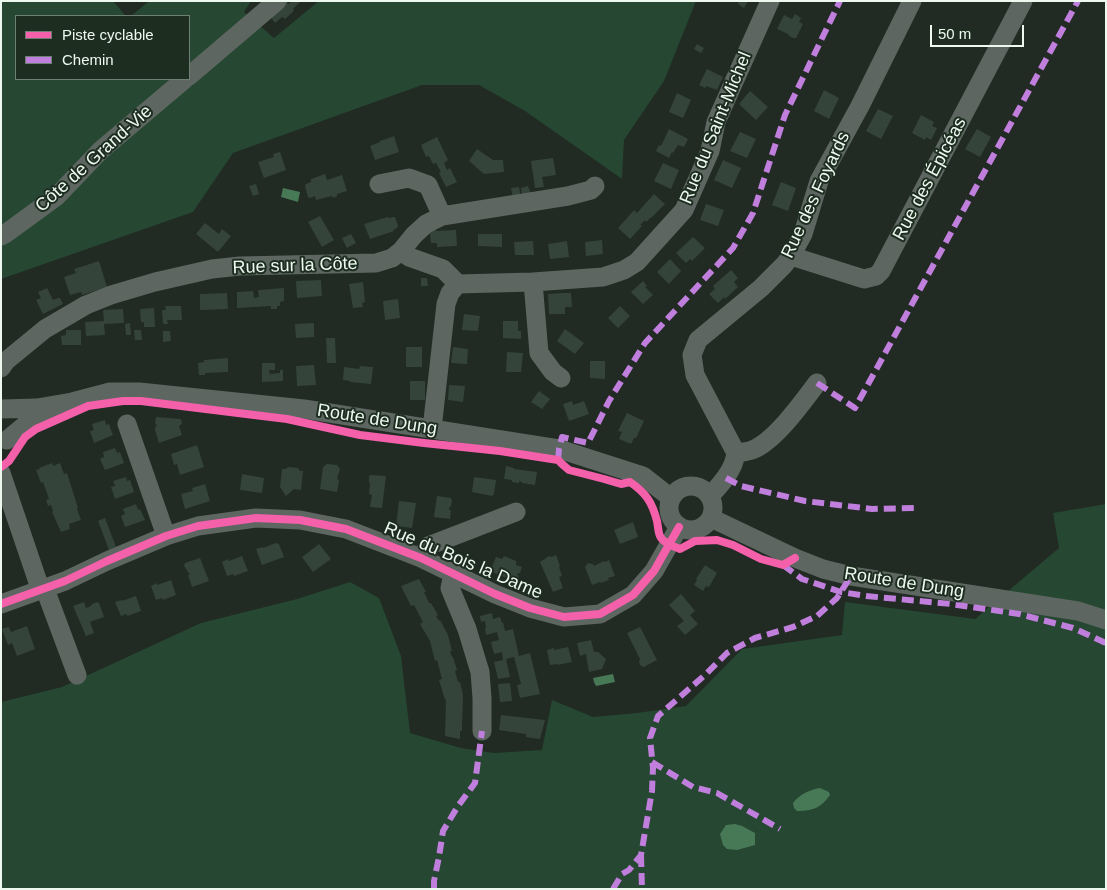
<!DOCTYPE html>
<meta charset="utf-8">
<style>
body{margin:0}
#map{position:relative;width:1107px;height:890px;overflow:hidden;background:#212a23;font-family:Helvetica,sans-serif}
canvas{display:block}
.frame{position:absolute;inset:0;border:2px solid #edf8ef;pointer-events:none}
.legend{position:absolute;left:15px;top:15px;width:175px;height:65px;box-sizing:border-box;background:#1d2e21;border:1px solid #707f73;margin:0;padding:6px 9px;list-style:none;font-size:15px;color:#edf8ef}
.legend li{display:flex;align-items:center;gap:10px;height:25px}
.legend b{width:25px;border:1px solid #707f73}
.scale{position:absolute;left:930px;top:25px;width:94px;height:22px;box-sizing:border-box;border:2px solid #edf8ef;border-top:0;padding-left:6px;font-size:15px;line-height:18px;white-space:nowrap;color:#edf8ef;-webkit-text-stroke:4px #1d2e21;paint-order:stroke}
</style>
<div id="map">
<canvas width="1107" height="890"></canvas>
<div class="frame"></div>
<ul class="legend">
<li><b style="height:6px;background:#f560ab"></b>Piste cyclable</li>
<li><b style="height:6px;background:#c07fdc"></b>Chemin</li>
</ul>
<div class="scale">50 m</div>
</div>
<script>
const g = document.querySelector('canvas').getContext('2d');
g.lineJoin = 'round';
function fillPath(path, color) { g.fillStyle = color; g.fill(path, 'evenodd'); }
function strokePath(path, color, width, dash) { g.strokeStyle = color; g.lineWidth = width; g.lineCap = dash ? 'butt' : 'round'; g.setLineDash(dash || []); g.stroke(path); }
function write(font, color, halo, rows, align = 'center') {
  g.font = font + ' Helvetica,sans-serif'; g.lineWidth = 4; g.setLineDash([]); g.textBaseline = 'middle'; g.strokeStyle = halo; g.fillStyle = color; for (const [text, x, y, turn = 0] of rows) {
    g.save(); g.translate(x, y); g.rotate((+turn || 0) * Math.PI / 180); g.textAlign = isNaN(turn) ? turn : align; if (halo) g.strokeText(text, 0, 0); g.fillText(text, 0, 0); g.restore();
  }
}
fillPath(new Path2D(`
 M1,1H113L126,16H16V79H189V16H131L149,1H251L244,12L274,38L319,1H696L664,81L624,140L622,179L525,111L479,85H422L233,153L193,212L1,279Z
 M1106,504V889H1V702L62,687L201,623L297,599L350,582L379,598L401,656L410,733L461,748L494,753L542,750L552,700L593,717L637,713L686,706L742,649L842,635L845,602L975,619L1059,548L1053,513Z`), '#264731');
fillPath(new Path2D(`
 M283,188L300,192L298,202L281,197Z
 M613,674L615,682L596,686L594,682L593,678Z
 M820,788L829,792L830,795C821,808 812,811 797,811L794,808L793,803C800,794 809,790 820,788Z
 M735,824L742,826L755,833V845L737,850L727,849L723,845L720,834L726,825Z`), '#487957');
fillPath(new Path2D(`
 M286,1L289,4L292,1H301L293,9L294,11L285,19L282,17L275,23L270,16Z
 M739,1H748L744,8L738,4Z
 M795,14L801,18L799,22L803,24L796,38H793L789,36L788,34L777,29L784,15L792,19Z
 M697,44L704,48L701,53L694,49Z
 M707,69L723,77L717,90L706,86L705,88L699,85Z
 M824,90L839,98L829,119L814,111Z
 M750,91L768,107L756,120L739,104Z
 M677,93L691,100L683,118L669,112Z
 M878,109L893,116L881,139L866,131Z
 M921,115L934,122L932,126L937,128L931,140L926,137L925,140L912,133Z
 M669,129L688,139L684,147L678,145L673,153L672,152L669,158L656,151L659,145L661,146Z
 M977,129L991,137L980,157L965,149Z
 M740,132L756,139L747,158L730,151Z
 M394,136L399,152L375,160L370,146L380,142V141Z
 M437,137L448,160L444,163L447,170L450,168L457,182L446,187L439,173L441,172L436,163L433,164L429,156L426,157L421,145Z
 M477,149L493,160H503L504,172L484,174L469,161Z
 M280,152L286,170L264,178L258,162L274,157L273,154Z
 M553,158L556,175L542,177L544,187L535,188L531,161Z
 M723,160L741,168L732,188L714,180Z
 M663,163L679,170L671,189L654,181Z
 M325,174L327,180L342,175L347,191L337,194V196L334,198L332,196L316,200L315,196L310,198L308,197L305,186L306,184L311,182V179Z
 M781,182L796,188L788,211L772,205Z
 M256,184L259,194L253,196L249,186Z
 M528,186L531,194L522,195L521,188Z
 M519,187L521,197L513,198L511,188Z
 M654,194L665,204L651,218H650L646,222L645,220L640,225L642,226L630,239L618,228L634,210L637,213Z
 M706,204L724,210L718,226L700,220Z
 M320,216L334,240L322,247L308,222Z
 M388,217L389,218L393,217H395L398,226L397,228L393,230L394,231L370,239L364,224Z
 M205,223L219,234L222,229L231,236L218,252L196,234Z
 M429,227H436V231L456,230L457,246L437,247V243H431Z
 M351,234L356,243L347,248L342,238Z
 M478,234H502V247L478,246Z
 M693,237L705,248L692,261L690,259L686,263L676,253Z
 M602,240L603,254L586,256L585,242Z
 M533,241L534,255H515L514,242Z
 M567,241L569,257L550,259L548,244Z
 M670,259L681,271L669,284L657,272Z
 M99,261L107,287L82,295L81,292L70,295L64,277L76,273L74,269Z
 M731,270L738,278L734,282L738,287L725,299L724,297L718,303L709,294L715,289L713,286Z
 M421,278H427L428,286H421Z
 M321,280L322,296L297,298L296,281Z
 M643,281L647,286L645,287L653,295L643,304L631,292Z
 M363,282L365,302L362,303L363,307L353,308L349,284Z
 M47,288L53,300L58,298H60L63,304L43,314L36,300L41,298L38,292Z
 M284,288V301L280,302V306H277V309H271V306L237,308V292L253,291L254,298L259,297L258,290Z
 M227,293L228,309L200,310V294Z
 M563,293H571L572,307H565V314H549L548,294Z
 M398,299L400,318L385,320L383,301Z
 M165,306H181L182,320H167L168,324H163L162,310H166Z
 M620,306L630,316L618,328L608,318Z
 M154,308L155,327H144V322H141L140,309Z
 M123,309L124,323L104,324L105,335L86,336L85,322L104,321L103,310Z
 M464,314L480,316L478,331L462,330Z
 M503,321H518V331H521V339L503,338Z
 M130,323L131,335H126L125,324Z
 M314,323V337L296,338L295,324Z
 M565,329L584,343L575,354L557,341Z
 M66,330H81V345H62L61,336L66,335Z
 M134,330H141L142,340H135Z
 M163,331H170L171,341L163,342Z
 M326,338H335L336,363H327Z
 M406,347H422V367H406Z
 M453,347L468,349L467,364L451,363Z
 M507,352L523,353L521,372H506Z
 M228,358V372L205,373V375H199L198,363L204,362V360Z
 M590,361H605V379L590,378Z
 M262,363H275V370H269L270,374L280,373V370H283V381L262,382Z
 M312,365H314L316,385L297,386L296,366Z
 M360,366L373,367L371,384L350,382V381L343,380L344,367L359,369Z
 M410,381H425V400H410Z
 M449,385L465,386L463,402L448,400Z
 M539,391L550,399L542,409L531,402Z
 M572,401L573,405L584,401L589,414L569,421L563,404Z
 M627,413L644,421L636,438H634L631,444L619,439L622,432L618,431Z
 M156,417L181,419L182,424L179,426L182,435L159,443L155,430V427L157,426L155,423Z
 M105,420L106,425L109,424L113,435L94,443L90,431L94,430L92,424Z
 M197,445L204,467L180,475L177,464L174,465L171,454Z
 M115,448L117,453L120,452L124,463L105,470L100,459L104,457L103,452Z
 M52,463L53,466L60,463L64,474L67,473L78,508L77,509L81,520L69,524L70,529L61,532L52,512L53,511L51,505L48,506L46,500L49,499L43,482L41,483L36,470L40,469L39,468Z
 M327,464L337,465L340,469L337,479L339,480L337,492L320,489L323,467Z
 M506,466L514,468V469L537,472L535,485L522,483V482L519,481V483L512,482V480L504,479Z
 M289,467L298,468L300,471H303L301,490L294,489L286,496L280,487L282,469H285Z
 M242,474L264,478L262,493L240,490Z
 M371,475L386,476L382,508L370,507L372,495L369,494L370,484L369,482V476Z
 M126,477L127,481L130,480L134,492L115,499L111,487L115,486L113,481Z
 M474,477L496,480L494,494L492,496L472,492Z
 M205,484L210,501L185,509L181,494L193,491L192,488Z
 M437,496L451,498L452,500L451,506L449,508V510H451L450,519L434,517Z
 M399,501L416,503L412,528L396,526Z
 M136,504L138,510L140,509L145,520L125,527L121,516L125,514L123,509Z
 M105,518L116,547L109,550L98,521Z
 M633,522L638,537L620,544L614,530Z
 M276,543L279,544L284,557L262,565L256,549L262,547L263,548Z
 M319,544L331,559L313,572L302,557Z
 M556,555L560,566L559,567L562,576L559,577L563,588L553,592L540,562L549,556L552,557Z
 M242,556L248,571L234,576L233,574L227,576L222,562L228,559L229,561Z
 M504,556L516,561V565L522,567L520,573H518L517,575L519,576L516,582L490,571L496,557L502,559Z
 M200,558L209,581L192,587L188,575H190L184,566L185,563Z
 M609,560L615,576L608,578L609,580L601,583L600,582L592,585L585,567L588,563L593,564L594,566L604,561L605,562Z
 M705,565L717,573L709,587L706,586L703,591L694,585L697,580L696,579Z
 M419,579L426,592H424L429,603H431L438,615L436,616L439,621L440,620L448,635L452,651H450L452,657H453L457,670L455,671L458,682H460L463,695L462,731H460V739L445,736L446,699L445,700L439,680L442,679L437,660L435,661L430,641L420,624L423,622L414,605L411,606L401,586Z
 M171,580L176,595L163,600L162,598L156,600L151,586L157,583V585Z
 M681,594L695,611L690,615L698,624L685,635L677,626L684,621L669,605Z
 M136,596L141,611L127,616V614L121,616L115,602L122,600V601Z
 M84,602L86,608L91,606L92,604L97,602L99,603L104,617L90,622L94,633L86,636L73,606Z
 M492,613L493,619L500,617L502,623L503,622L505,631L513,629L519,656L530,653L540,694L520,698L517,685L521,684L514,657L506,659L510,677L498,679L494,662L503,660L502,652L494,654L491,642L499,640L497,632L486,635L485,628H486L485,621L481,622L480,616Z
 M27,626L35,649L17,656L12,643L8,645L2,629L9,627L11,632Z
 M640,627L657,660L644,667L641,666L639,662L640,659L627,633Z
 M591,640L594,652H598L606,659L602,669L589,672L586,654L580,656L577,643Z
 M568,647L572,662L557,665V664L550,665L547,650L554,648V650Z
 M510,683L512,701L500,702L498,684Z
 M501,715L545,720L540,739L526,737V734L499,730Z`), '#35443a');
strokePath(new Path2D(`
 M189,76L277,1
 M379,184L409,178L428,185L442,216
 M1,236L5,234L57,196L101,150L185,79
 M401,251L409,257L443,269L458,284L533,282L603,277L624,270L637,262L684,210L710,151L716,122L770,1
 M791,256L864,279L876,276L881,271L1023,1
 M533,282L539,353L553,372L561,378
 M1,368L6,361L45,329L86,305L111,295L155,282L212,269L240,266L376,263L392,258L401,251L414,235L426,224L442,216L568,196L591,190L595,186
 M1,409L37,408L72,402L110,392H139L304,409L559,449L643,476L671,498
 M127,424L166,536
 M432,429L446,304L450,293L458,284
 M7,440L30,421L52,411
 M736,453C741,452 747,452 752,450C775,441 802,403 817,383
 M1,473L41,591
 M669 508a22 22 0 1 1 44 0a22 22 0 1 1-44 0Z
 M710,496C721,484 734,470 736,453L695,375L692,355L698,340L761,288L784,265L791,256L803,234L819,181L860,106L912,1
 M711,518L795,558L823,569L851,576L1078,611L1106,620
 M421,558L428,546L516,512
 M453,574L450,588L467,629L480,672L482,698V731
 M45,589L77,675
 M1,604L65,581L107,561L166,536L198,526L256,518L300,520L346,529L421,558L495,594L530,608L564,617L600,614L633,595L654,571L679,527`), '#5d6660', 19);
strokePath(new Path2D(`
 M817,383L855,408L1078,1
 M558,460L559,449L562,437L588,443L609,401L645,343L733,248L753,213L785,115L840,1
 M726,478L741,486L805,501L872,509L917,508
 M783,565L802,579L841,592L866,596L951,604L1019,614L1073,628L1106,643
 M652,762L693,787L717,793L780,829
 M641,855L642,889
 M434,889V881L439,857L443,831L458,806L475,783L482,731
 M613,889L622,874L629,870L641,855L652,791L653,768L650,738L658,716L705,675L727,653L755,638L793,627L817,616L837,598L851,576`), '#c07fdc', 6, [12, 6]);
strokePath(new Path2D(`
 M1,467L9,461L25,437L36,429L88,406L123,401H141L246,414L287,419L360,435L424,443L500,451L558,460L562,464L569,470L604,479L621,484L630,482C646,493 652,502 657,521C658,525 658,532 660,536C663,543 673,546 680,549L695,541L717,540L733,545L761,559L783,565L795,558
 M1,604L65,581L107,561L166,536L198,526L256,518L300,520L346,529L421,558L495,594L530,608L564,617L600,614L633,595L654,571L679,527`), '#f560ab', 8);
write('18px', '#edf8ef', '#1d2e21', [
 ["Rue du Saint-Michel",716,128,-68],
 ["Côte de Grand-Vie",94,159,-42],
 ["Rue des Épicéas",930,179,-62],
 ["Rue des Foyards",816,195,-65],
 ["Rue sur la Côte",295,266,-2],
 ["Route de Dung",377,420,9],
 ["Rue du Bois la Dame",463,561,23],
 ["Route de Dung",904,583,9]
]);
</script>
